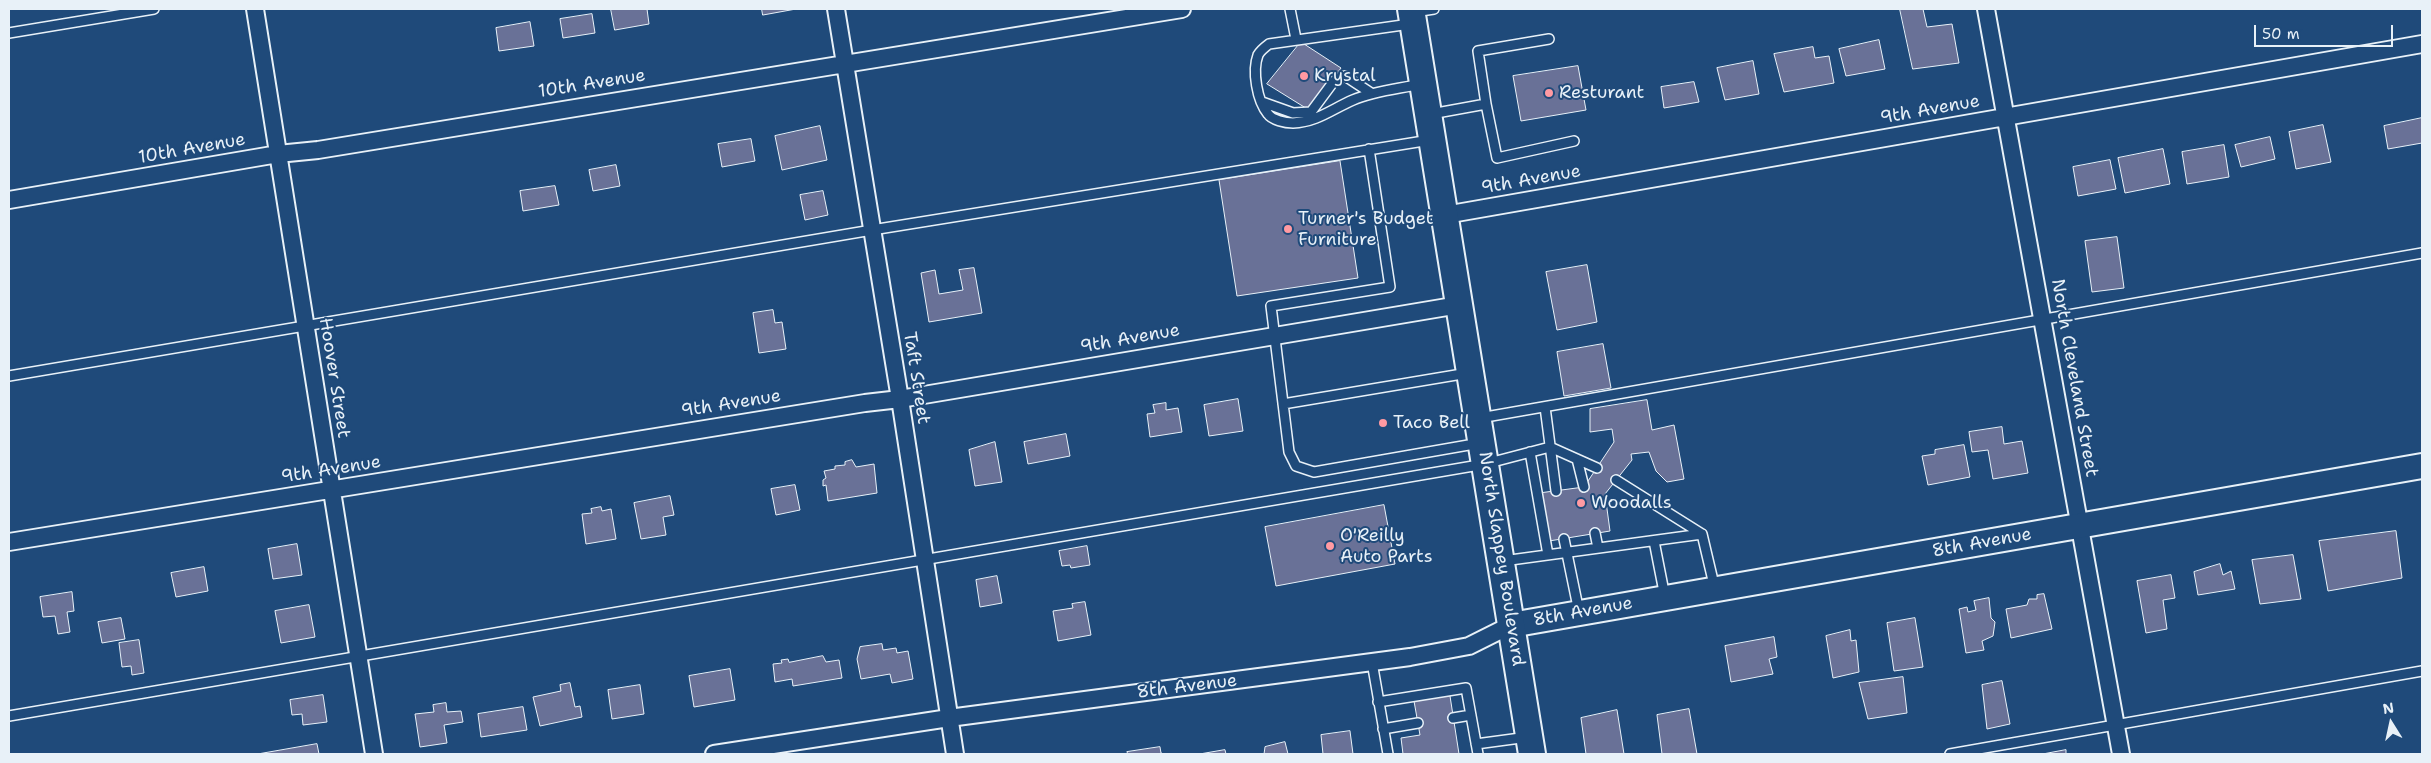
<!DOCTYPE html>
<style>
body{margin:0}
#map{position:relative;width:2431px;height:763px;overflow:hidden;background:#1f4a7a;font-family:"Shantell Sans",sans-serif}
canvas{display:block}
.frame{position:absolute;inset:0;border:10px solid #e8f1f8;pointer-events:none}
.north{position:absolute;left:2366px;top:698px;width:50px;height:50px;-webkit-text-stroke:4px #1f4a7a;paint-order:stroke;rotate:350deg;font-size:14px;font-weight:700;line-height:20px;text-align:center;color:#e8f1f8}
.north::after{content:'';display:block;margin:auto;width:18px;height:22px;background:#e8f1f8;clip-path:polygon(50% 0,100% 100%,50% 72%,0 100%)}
.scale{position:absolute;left:2254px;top:25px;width:139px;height:22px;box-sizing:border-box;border:2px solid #e8f1f8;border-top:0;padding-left:6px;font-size:15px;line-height:18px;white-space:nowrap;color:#e8f1f8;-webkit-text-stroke:4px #1f4a7a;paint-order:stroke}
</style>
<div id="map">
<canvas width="2431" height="763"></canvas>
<div class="frame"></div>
<div class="north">N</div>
<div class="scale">50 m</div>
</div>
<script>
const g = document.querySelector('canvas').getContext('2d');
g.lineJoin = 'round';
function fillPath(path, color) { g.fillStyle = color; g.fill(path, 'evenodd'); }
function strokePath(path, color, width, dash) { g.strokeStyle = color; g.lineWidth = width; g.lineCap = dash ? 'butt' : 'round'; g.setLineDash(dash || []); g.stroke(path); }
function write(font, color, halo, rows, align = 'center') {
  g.font = font + ' "Shantell Sans",sans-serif'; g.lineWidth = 4; g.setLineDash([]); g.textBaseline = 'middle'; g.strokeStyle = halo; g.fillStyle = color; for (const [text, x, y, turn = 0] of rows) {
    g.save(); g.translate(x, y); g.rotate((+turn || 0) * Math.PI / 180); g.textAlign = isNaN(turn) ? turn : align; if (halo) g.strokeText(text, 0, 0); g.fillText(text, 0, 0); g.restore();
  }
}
const building = new Path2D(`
 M611,9H647L649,24L615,30Z
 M762,9H796L763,15Z
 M1900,9H1923L1927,27L1952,24L1959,63L1913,69Z
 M592,14L595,33L563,38L560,19Z
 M530,22L534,46L499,51L496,28Z
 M1879,40L1885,69L1846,76L1839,49Z
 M1301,42L1341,68L1309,110L1267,84Z
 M1813,47L1815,58L1829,56L1834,83L1784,92L1774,54Z
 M1753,61L1759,94L1725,100L1717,68Z
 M1578,66L1586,110L1521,121L1513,76Z
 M1694,82L1699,102L1664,108L1661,87Z
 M2422,118V143L2388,149L2384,126Z
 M2323,125L2331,162L2296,169L2289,132Z
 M820,126L827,160L782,170L775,136Z
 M2270,137L2275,159L2241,167L2235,145Z
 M751,139L755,161L722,167L718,144Z
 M2224,145L2229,177L2187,184L2182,152Z
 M2163,149L2170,184L2125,193L2118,158Z
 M2110,160L2116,189L2078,196L2073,167Z
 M1340,161L1358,278L1237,296L1219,180Z
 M616,165L620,186L593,191L589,170Z
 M555,186L559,205L523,211L520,191Z
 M823,191L828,215L805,220L800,195Z
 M2117,237L2124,288L2092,292L2085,241Z
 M1587,265L1597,322L1557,330L1546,272Z
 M974,268L982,313L929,322L921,273L935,270L939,294L963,290L959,270Z
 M773,310L775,323L782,322L786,349L759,353L753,313Z
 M1603,344L1611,388L1564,396L1557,352Z
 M1238,399L1243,431L1209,436L1204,405Z
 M1647,400L1652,430L1674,425L1684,479L1667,482L1656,471L1649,452L1631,454L1632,460L1605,494L1610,531L1549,541L1539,493L1584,487L1614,442L1612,429L1590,432V409Z
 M1166,403V410L1178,408L1182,432L1150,437L1147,414L1155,413L1153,405Z
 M2002,427L2004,444L2022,441L2028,473L1993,479L1988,450L1972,452L1969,432Z
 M1066,434L1070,456L1028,464L1024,442Z
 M995,442L1002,482L975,486L969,450Z
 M1964,445L1970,477L1928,485L1922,456L1935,454V450Z
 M852,460L856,467L874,464L877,493L828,501L826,485L823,486V480L826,478L824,471L835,469V466L845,465V462Z
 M795,485L800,510L776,515L771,489Z
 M670,496L674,515L663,517L666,535L641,539L634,503Z
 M1384,505L1395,564L1276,586L1265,527Z
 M601,507L602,511L611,509L616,539L586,544L582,514L592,513L591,509Z
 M2396,531L2402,578L2328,591L2319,541Z
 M297,544L302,575L273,579L268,549Z
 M1087,546L1090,565L1071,568L1070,565L1062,566L1059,551Z
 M2293,555L2301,599L2260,604L2252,560Z
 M2220,564L2223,575L2231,571L2235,589L2198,595L2194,572Z
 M204,567L208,591L176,597L171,573Z
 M2171,575L2175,598L2163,600L2167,629L2146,633L2137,581Z
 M997,576L1002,603L980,607L976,580Z
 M72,592L74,611L67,612L70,632L58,634L55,616L43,617L40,597Z
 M2044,594L2052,629L2011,638L2006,609L2027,605L2029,599H2037V595Z
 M1989,598L1991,618L1995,622L1993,636L1982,641L1984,650L1966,653L1959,609L1967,607L1968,612L1976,610L1974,601Z
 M1085,602L1091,635L1058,641L1053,611L1073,608L1072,604Z
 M309,605L315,637L281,643L275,611Z
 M121,618L125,639L102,643L98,622Z
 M1915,618L1923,667L1894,671L1887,623Z
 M1850,630L1851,641L1856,640L1859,672L1833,678L1826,636Z
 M1774,637L1777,657L1769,659L1773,674L1731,682L1725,646Z
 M139,640L144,673L132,675L131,666L122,667L119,643Z
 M882,644L883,650L896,648L897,653L908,651L913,679L892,683L890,674L861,679L857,659L860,647Z
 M823,656L826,662L839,660L842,678L793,686L792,679L775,682L773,664L782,663L781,660L788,659L789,662Z
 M730,669L735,700L694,707L689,676Z
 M1903,677L1907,713L1868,719L1859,683Z
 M2002,681L2010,724L1987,729L1982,685Z
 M570,683L575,707L580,706L582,717L540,726L533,697L561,691L560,685Z
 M640,685L644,714L612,719L608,690Z
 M323,695L327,722L303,725L302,714L292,715L290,700Z
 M1450,696L1459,754H1403L1401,738L1420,735L1414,701Z
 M446,703L447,712L461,711L463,722L444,725L447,743L420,747L415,714L434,712L433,705Z
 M523,707L527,730L481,737L478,714Z
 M1689,709L1697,754H1662L1657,715Z
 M1617,710L1624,754H1586L1581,718Z
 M1350,731L1353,754H1323L1321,735Z
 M1285,742L1288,754H1264L1265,747Z
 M317,744L319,754H258Z
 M1160,747L1161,753L1164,754H1128L1127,752Z
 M1225,750L1226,754H1200Z
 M2066,750V754H2043Z`);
fillPath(building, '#697197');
strokePath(building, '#e8f1f8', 1);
const lane = new Path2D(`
 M1290,9L1296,39
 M1414,12L1434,9
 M1410,24L1269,44C1265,47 1260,51 1258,55C1252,71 1257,101 1268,114C1272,120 1285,123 1293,123C1317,122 1332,109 1353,100C1374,91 1398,89 1421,84
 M9,33L154,9
 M1262,102L1293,113L1311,112L1334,81L1345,76L1371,93
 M1486,104L1497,158L1574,141
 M1431,114L1486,104L1478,51L1549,39
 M1369,149L1390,287L1271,306L1289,452L1296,466L1314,472L1480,443
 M9,376L872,230L1430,140
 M1283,404L1468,373
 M1545,407L1556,491
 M1480,418L2422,253
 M1530,452L1548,555
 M1577,459L1584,487
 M1616,480L1702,534
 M1595,533L1598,548
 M1564,539L1579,612
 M1654,541L1665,597
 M1503,561L1702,534L1715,589
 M1372,662L1388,754
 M1378,702L1466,688L1478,754
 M9,716L1485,464L1550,447L1597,468
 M1453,718L1471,715
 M1383,729L1418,723
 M1476,744L1528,737
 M1950,754L2422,671`);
const street = new Path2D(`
 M255,9L374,754
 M836,9L900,399L955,754
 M1986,9L2121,754
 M9,200L278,154L318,150L1182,9
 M1445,215L2422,44
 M9,542L865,403L900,399L1459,305
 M714,754L949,718L1410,657L1469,646L1511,625`);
const secondary = new Path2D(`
 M1511,625L2422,466`);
const primary = new Path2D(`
 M1411,9L1532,754`);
strokePath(lane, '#e8f1f8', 12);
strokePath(street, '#e8f1f8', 20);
strokePath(secondary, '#e8f1f8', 28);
strokePath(primary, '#e8f1f8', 30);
strokePath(lane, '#1f4a7a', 9);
strokePath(street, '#1f4a7a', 16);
strokePath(secondary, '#1f4a7a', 24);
strokePath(primary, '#1f4a7a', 26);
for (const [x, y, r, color] of [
 [1304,76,5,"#ff9aa2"],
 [1549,93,5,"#ff9aa2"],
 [1288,229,5,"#ff9aa2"],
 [1383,423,5,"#ff9aa2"],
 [1581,503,5,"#ff9aa2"],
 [1330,546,5,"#ff9aa2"]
]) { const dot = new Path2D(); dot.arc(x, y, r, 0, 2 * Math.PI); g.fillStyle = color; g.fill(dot); strokePath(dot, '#1f4a7a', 2); }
write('18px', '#e8f1f8', '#1f4a7a', [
 ["Krystal",1314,76],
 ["Resturant",1559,93],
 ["Turner's Budget",1298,219],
 ["Furniture",1298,240],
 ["Taco Bell",1393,423],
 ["Woodalls",1591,503],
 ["O'Reilly",1340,536],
 ["Auto Parts",1340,557]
], 'left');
write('18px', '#e8f1f8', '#1f4a7a', [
 ["10th Avenue",592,84,-9],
 ["9th Avenue",1930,110,-10],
 ["10th Avenue",192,149,-10],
 ["9th Avenue",1531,180,-10],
 ["9th Avenue",1130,339,-10],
 ["Hoover Street",334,378,81],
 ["Taft Street",916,378,81],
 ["North Cleveland Street",2074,378,80],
 ["9th Avenue",731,404,-9],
 ["9th Avenue",331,470,-9],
 ["8th Avenue",1982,543,-10],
 ["North Slappey Boulevard",1501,559,81],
 ["8th Avenue",1583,612,-10],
 ["8th Avenue",1187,687,-7]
]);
</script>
